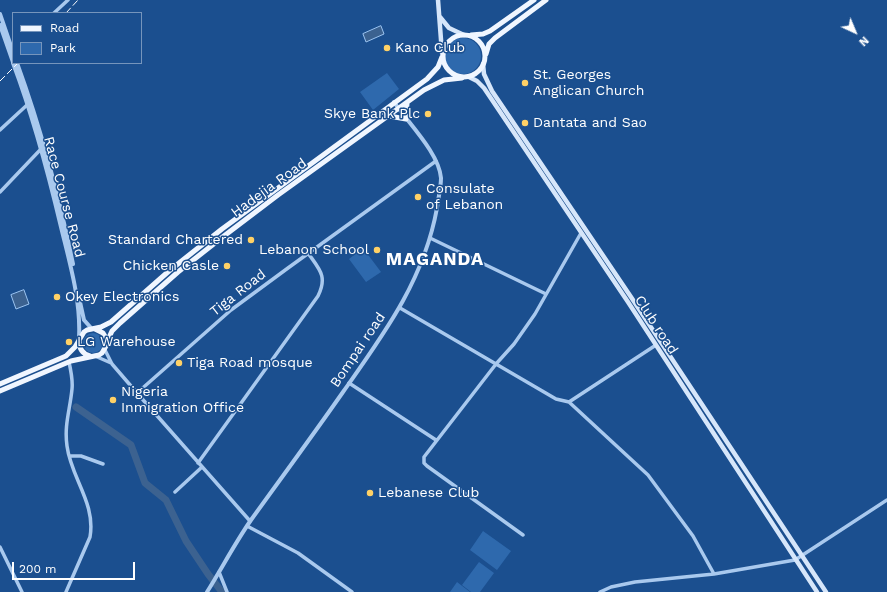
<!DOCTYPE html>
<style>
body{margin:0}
#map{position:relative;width:887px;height:592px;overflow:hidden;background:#1b4f8f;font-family:"Work Sans",sans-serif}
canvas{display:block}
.legend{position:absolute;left:12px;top:12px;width:130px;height:52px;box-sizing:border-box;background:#1b4f8f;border:1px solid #7695bc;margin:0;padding:5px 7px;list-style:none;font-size:12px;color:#fff}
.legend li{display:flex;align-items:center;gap:8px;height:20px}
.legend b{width:20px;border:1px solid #7695bc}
.north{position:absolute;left:835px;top:12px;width:40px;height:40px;-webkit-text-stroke:3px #1b4f8f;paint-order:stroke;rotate:136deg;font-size:11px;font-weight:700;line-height:16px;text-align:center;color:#fff}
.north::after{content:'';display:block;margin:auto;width:14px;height:18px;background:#fff;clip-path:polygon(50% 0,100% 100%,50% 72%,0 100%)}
.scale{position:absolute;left:12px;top:562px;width:123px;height:18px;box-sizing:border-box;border:2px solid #fff;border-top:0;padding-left:5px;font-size:12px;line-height:14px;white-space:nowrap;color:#fff;-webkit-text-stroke:3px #1b4f8f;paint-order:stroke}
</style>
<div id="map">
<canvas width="887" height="592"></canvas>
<ul class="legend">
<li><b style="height:5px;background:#f0f6ff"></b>Road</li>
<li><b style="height:11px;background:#2e69ad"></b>Park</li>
</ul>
<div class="north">N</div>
<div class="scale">200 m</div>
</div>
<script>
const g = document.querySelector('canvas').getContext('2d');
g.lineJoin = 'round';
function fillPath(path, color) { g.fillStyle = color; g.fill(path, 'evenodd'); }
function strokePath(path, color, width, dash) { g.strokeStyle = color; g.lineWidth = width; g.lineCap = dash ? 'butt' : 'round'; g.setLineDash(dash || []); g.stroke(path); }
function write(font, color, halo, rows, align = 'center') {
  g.font = font + ' "Work Sans",sans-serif'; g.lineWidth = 3; g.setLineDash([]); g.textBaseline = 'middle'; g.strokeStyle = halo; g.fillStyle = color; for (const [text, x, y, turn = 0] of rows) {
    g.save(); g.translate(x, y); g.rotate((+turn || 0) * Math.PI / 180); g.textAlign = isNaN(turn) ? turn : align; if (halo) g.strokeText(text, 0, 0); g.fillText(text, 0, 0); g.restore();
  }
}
fillPath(new Path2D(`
 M445 56a18 18 0 1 1 36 0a18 18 0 1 1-36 0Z
 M387,73L399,89L373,110L360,92Z
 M363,248L381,272L366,282L349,259Z
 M83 343a10 10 0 1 1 20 0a10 10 0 1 1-20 0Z
 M483,531L511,551L497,570L470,550Z
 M479,562L494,573L480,592H471L462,585Z
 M457,582L470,592H450Z`), '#2e69ad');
const water = new Path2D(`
 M381,26L384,34L366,42L363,34Z
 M24,290L29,304L16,309L11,295Z`);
fillPath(water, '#3c6290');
strokePath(water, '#9cc4f0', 1);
strokePath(new Path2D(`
 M76,407L131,445L145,483L166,500L186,541L208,574L222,592`), '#3c6290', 7);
strokePath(new Path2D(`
 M54,13L68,0
 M0,130L27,105
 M0,192L41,149
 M430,238L546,294
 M400,308L556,399L569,402L648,475L693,536L714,574
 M105,350L112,364L137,393L250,521
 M95,356L111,363
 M349,383L436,440
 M137,393L231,310L288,268L436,161
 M569,402L656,345
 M70,456H81L103,464
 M198,463L318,296C328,276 319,269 308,253
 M175,492L202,467
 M247,526L298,553L352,592
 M523,535L427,466L424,463V457L496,364L514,344L535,314L581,233
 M0,547L22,592
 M219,572L227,592
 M66,592L90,537C96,503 71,478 67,446C64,425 70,410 72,389C73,380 71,371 69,362
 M600,592L611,587L635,582L714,574L795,560L887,500`), '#a9c9ee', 3.5);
strokePath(new Path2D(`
 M0,14L13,52
 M0,25L13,62
 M13,63C33,116 48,172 61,227C70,264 81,301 79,338
 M17,63C41,129 59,196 73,264
 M80,302L84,320L92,329
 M207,592C222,568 235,543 251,520C282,477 313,435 343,392C384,334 424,280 437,208C438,199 441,188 441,178C439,153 408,123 394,102`), '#a9c9ee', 4);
strokePath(new Path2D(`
 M438,0L442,53
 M440,17L449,28L464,35
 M483,64L484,74L492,91L631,297L826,592
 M469,77L477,81L484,88L628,302L817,592`), '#d6e6fa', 4.5);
strokePath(new Path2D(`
 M443 56a21 21 0 1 1 42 0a21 21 0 1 1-42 0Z
 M471,35L483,34L490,31L534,0
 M486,54L489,44L495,38L546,0
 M389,116L406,119L407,103
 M79,340C79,348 82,354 90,356
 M107,342L112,331L120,323L178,272L220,239L278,195L424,90L444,80L462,78
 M0,384L66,356L75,347L84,332L87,330L101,327L111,322L169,271L222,229L427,79L438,67L442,57
 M0,391L71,361L99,355L102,353L106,346V338L103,333L95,329`), '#f0f6ff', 5);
strokePath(new Path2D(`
 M66,13L78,0
 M0,81L18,63`), '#fff', 1, [7, 3]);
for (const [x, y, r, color] of [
 [387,48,4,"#ffd166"],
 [525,83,4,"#ffd166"],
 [428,114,4,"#ffd166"],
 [525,123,4,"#ffd166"],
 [418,197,4,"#ffd166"],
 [251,240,4,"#ffd166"],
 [377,250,4,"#ffd166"],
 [227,266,4,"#ffd166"],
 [57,297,4,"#ffd166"],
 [69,342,4,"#ffd166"],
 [179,363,4,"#ffd166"],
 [113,400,4,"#ffd166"],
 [370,493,4,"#ffd166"]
]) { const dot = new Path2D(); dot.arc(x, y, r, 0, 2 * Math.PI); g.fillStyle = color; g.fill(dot); strokePath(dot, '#1b4f8f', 1.5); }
write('14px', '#fff', '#1b4f8f', [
 ["Kano Club",395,48],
 ["St. Georges",533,75],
 ["Anglican Church",533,91],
 ["Skye Bank Plc",420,114,"right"],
 ["Dantata and Sao",533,123],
 ["Consulate",426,189],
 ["of Lebanon",426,205],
 ["Standard Chartered",243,240,"right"],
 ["Lebanon School",369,250,"right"],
 ["Chicken Casle",219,266,"right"],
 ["Okey Electronics",65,297],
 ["LG Warehouse",77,342],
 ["Tiga Road mosque",187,363],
 ["Nigeria",121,392],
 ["Inmigration Office",121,408],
 ["Lebanese Club",378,493]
], 'left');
write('14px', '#fff', '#1b4f8f', [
 ["Hadejia Road",269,188,-36],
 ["Race Course Road",64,197,75],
 ["Tiga Road",238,293,-38],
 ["Club road",656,325,57],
 ["Bompai road",358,350,-56]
]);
g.letterSpacing = '1px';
write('bold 18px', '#fff', '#1b4f8f', [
 ["MAGANDA",435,260]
]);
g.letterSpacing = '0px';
</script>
